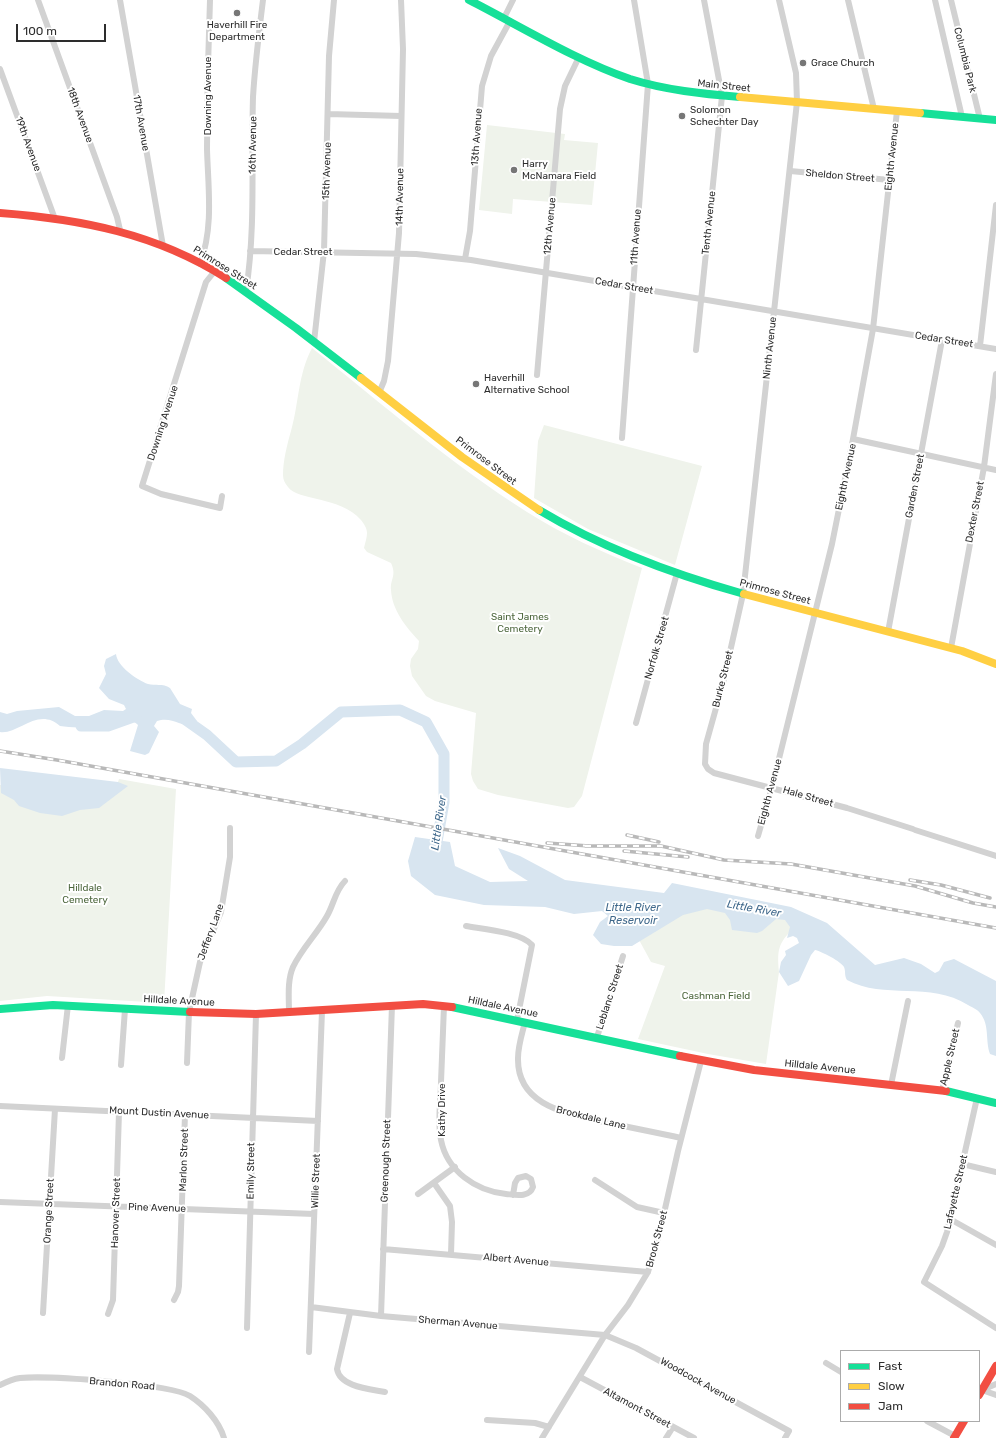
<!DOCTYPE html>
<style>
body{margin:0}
#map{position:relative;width:996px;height:1438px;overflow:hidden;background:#fff;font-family:Rubik,sans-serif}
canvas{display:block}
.legend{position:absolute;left:840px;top:1350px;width:140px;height:72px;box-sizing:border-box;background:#fff;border:1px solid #ababab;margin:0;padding:5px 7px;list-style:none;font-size:12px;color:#2d2d2d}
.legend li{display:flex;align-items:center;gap:8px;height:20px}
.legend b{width:20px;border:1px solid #ababab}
.scale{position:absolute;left:16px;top:24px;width:90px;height:18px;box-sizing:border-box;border:2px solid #2d2d2d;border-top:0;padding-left:5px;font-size:12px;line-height:14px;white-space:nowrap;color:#2d2d2d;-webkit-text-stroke:3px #fff;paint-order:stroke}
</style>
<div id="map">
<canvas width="996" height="1438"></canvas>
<ul class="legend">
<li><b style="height:5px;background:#16e098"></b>Fast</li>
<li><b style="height:5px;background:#ffcf43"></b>Slow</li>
<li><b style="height:5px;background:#f24e42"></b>Jam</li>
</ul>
<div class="scale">100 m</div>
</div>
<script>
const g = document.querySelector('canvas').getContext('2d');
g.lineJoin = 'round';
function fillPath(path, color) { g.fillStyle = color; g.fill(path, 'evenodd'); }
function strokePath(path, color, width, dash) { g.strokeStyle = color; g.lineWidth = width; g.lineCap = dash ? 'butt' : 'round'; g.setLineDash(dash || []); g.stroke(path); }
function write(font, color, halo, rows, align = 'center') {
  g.font = font + ' Rubik,sans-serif'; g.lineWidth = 4; g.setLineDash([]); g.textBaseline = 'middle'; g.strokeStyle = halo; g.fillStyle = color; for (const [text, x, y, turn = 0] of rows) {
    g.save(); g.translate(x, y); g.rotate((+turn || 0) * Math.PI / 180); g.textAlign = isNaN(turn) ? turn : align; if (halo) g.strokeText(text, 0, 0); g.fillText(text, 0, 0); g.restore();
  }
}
fillPath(new Path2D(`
 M487,125L565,134L564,140L598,143L592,205L513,199L512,214L479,210Z
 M312,348C382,404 451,464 527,512C563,535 602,552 642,568L582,796L574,807L568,808L498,795L478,789L473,781L471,774L476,713L435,701L426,696L412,676L410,666L411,659L418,649L419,641C406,627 392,610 391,590C390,579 397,576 391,563L367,552L364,548C365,543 367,538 367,533C367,528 364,524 361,520C340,496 298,501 288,487C285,483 283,480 283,475C283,461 287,445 291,431C299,403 298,374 312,348Z
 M544,425L702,466L675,565L588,529L534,498L538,441Z
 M119,779L176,789L164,1003L47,996L0,1001V785L116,788Z
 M704,907L774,916L790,920L794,928C778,943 777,950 779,972L766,1064L708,1054L638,1039L665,966L651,962L638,938L655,924Z`), '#eff3eb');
fillPath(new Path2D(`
 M116,654C117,666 137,680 148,684C155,686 163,683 170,688L180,704L192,709L191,713L197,721L195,726C181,727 172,716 157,721L154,726L159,732L149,753L145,755L130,751L138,725C127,713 100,727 86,727C77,728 68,727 60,726C38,706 18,735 0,732V712L7,714L17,711L59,707L75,716H89L104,710L123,711L126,709L124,705L109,699L99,688L106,674L104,666L106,659Z
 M0,768L118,782L128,786L99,808L80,810L62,816L40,813L19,806L14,800L1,793Z
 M415,837L450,842L455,866L490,882L528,881L509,869L498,848L520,856L565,880L664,893L672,883L791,907L827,923L875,965L904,958L921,964L935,973L939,971L944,962L954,959L996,981V1056L990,1054C985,1040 990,1025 980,1013C977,1009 971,1007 968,1005C930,981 884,1000 847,980C844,975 846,972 844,967C842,962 821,951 815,950L811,955L799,981L788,986L779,972L781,962L786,955L785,951L799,943L797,938L793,936L787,938L790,927L785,920L776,919L762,931L757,933L732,930L730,920L725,913L707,909L683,915L632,946H614L601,944L593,935L600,922L608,916L602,911L574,914L545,907L484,905L435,895L411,876L408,861Z`), '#d8e5f0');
strokePath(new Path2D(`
 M183,718L207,735L236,762L276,761L302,744L341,712L400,710L426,722L444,754V802L435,853
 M81,726H108L136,716`), '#d8e5f0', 11);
strokePath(new Path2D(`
 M38,0L117,217L120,230
 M120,0L163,246
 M779,0L796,73L797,102L743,594L723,683L706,744L705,764L708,769L714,773L847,808L913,829
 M848,0L874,109
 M935,0L962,117
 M951,0L980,119
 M504,18L513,0
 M0,69L55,219
 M328,114L401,116
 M790,171L890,180
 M250,251L416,254L471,260L996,349
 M465,259L470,231L482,86L491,56L510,21
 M200,264C214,227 208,187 207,149C207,99 208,50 210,0
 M214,272L206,282L142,486L161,494L220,508L222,496
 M246,291C256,227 251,161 253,97C255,64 259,32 263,0
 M314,342L324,251L329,56L334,0
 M980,346L996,205
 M696,350L722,96L704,0
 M537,375L560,109L565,86L579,57
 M379,393L384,381L388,361L399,233L403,49L401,0
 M622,438L648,84L634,0
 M853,439L996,470
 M888,632L942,340
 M951,648L984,467L996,374
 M636,723L677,573
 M915,830L996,856
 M758,836L772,787L832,544L853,439L873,329L897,111
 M466,926C483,929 521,932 532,945L517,1020
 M444,1006C443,1031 442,1056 441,1082C441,1100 437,1121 441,1140C447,1171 476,1191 506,1194C516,1195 529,1198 533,1187L531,1179L526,1176L518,1178L515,1183L513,1195
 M289,1013C289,998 287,981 293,967C302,948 317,934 327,916C334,904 335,891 345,881
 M525,1022C522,1034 518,1046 518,1058C517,1105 565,1113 600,1121C627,1127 654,1132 681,1138
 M597,1037L623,956
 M62,1058L68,1005
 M187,1063L189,1012L200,962L221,912L230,857V828
 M121,1065L125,1009
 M891,1085L908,1001
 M942,1091L958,1023
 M977,1098L947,1232L942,1246L924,1282L996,1328
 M0,1106L318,1121
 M962,1164L996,1172
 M595,1180L637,1207L664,1213
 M434,1183L450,1206L452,1222L451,1254
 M418,1194L455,1167
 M0,1202L314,1214
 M950,1219L996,1245
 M383,1249L648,1272
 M174,1300L178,1292L179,1286L185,1115
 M311,1307L381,1316L605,1335L636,1348L789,1431L785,1438
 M43,1313L55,1109
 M350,1313L337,1369C340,1387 370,1389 385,1392
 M108,1314L113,1300L119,1112
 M381,1316L392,1005
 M247,1328L256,1014
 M309,1352L322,1011
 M826,1363L841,1372
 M580,1377L694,1438
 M0,1385C6,1382 13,1379 20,1378C46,1375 171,1384 190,1396C204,1405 219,1421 224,1438
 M979,1389L996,1395
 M982,1390L996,1384
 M487,1420L535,1423L549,1427
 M927,1421L955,1436
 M542,1438L605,1335L628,1305L648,1272L660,1231L678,1151L701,1061
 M666,1438L673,1427`), '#d2d2d2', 6);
strokePath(new Path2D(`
 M469,0C520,26 575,60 630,79C665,90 703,94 740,97
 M920,113L996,120
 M226,278L296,328L361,378
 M539,510C604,549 672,574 744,594
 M452,1007L680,1056
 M0,1009L53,1005L190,1012
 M946,1091L996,1103`), '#16e098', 8);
strokePath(new Path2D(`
 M740,97L920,113
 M361,378L462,457L539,510
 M744,594L962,651L996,664`), '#ffcf43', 8);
strokePath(new Path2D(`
 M0,213C81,219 157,234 226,278
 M190,1012L256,1014L423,1004L452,1007
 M680,1056L754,1070L946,1091
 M979,1395L996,1366
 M954,1438L964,1421`), '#f24e42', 8);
const rail = new Path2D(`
 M0,751L57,760L996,928
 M627,835L659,842
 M547,843L589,846
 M585,846H661L724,860L791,864L915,886L973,903L996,907
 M624,851L688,857
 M910,880L941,885L990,898`);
strokePath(rail, '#b9b9b9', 3.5);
strokePath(rail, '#fff', 2, [6]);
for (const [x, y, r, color] of [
 [237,13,4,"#767676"],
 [803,63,4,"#767676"],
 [682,116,4,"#767676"],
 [514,170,4,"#767676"],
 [476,384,4,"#767676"]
]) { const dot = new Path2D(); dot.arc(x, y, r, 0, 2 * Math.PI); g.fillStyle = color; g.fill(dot); strokePath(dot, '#fff', 1.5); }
write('10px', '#2d2d2d', '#fff', [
 ["Haverhill Fire",237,25,"center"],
 ["Department",237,37,"center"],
 ["Grace Church",811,63],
 ["Solomon",690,110],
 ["Schechter Day",690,122],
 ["Harry",522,164],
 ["McNamara Field",522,176],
 ["Haverhill",484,378],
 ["Alternative School",484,390]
], 'left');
write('10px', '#2d2d2d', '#fff', [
 ["Columbia Park",965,60,76],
 ["Main Street",724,86,6],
 ["Downing Avenue",208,96,-90],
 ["18th Avenue",80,115,70],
 ["17th Avenue",141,123,80],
 ["13th Avenue",477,137,-86],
 ["19th Avenue",28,144,70],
 ["16th Avenue",253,145,-89],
 ["Eighth Avenue",892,157,-84],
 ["15th Avenue",327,171,-88],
 ["Sheldon Street",840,176,5],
 ["14th Avenue",400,197,-89],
 ["Tenth Avenue",709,223,-84],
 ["12th Avenue",550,226,-85],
 ["11th Avenue",636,237,-86],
 ["Cedar Street",303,252],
 ["Primrose Street",225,268,32],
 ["Cedar Street",624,286,10],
 ["Cedar Street",944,340,9],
 ["Ninth Avenue",770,348,-84],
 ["Downing Avenue",163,423,-72],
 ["Primrose Street",486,461,37],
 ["Eighth Avenue",846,477,-78],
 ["Garden Street",915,486,-79],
 ["Dexter Street",975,512,-79],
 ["Primrose Street",775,592,15],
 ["Norfolk Street",657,648,-74],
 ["Burke Street",723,679,-76],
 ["Eighth Avenue",770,792,-75],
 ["Hale Street",808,797,16],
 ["Jeffery Lane",211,932,-70],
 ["Leblanc Street",610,997,-72],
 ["Hilldale Avenue",179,1001,3],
 ["Hilldale Avenue",503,1007,12],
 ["Apple Street",950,1057,-77],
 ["Hilldale Avenue",820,1067,6],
 ["Kathy Drive",442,1110,-90],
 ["Mount Dustin Avenue",159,1113,3],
 ["Brookdale Lane",591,1118,14],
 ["Marlon Street",184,1160,-88],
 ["Greenough Street",386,1161,-88],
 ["Emily Street",251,1171,-89],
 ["Willie Street",316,1181,-88],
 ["Lafayette Street",956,1192,-77],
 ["Pine Avenue",157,1208,2],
 ["Orange Street",49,1211,-87],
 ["Hanover Street",116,1213,-88],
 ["Brook Street",657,1239,-75],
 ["Albert Avenue",516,1260,5],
 ["Sherman Avenue",458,1323,5],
 ["Woodcock Avenue",698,1381,29],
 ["Brandon Road",122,1384,5],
 ["Altamont Street",637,1408,28]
]);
write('10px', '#4d673d', '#fff', [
 ["Saint James",520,617],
 ["Cemetery",520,629],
 ["Hilldale",85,888],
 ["Cemetery",85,900],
 ["Cashman Field",716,996]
]);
write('italic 11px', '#3f688b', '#fff', [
 ["Little River",439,823,-82],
 ["Little River",633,908],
 ["Reservoir",633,921],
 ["Little River",754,909,10]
]);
</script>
